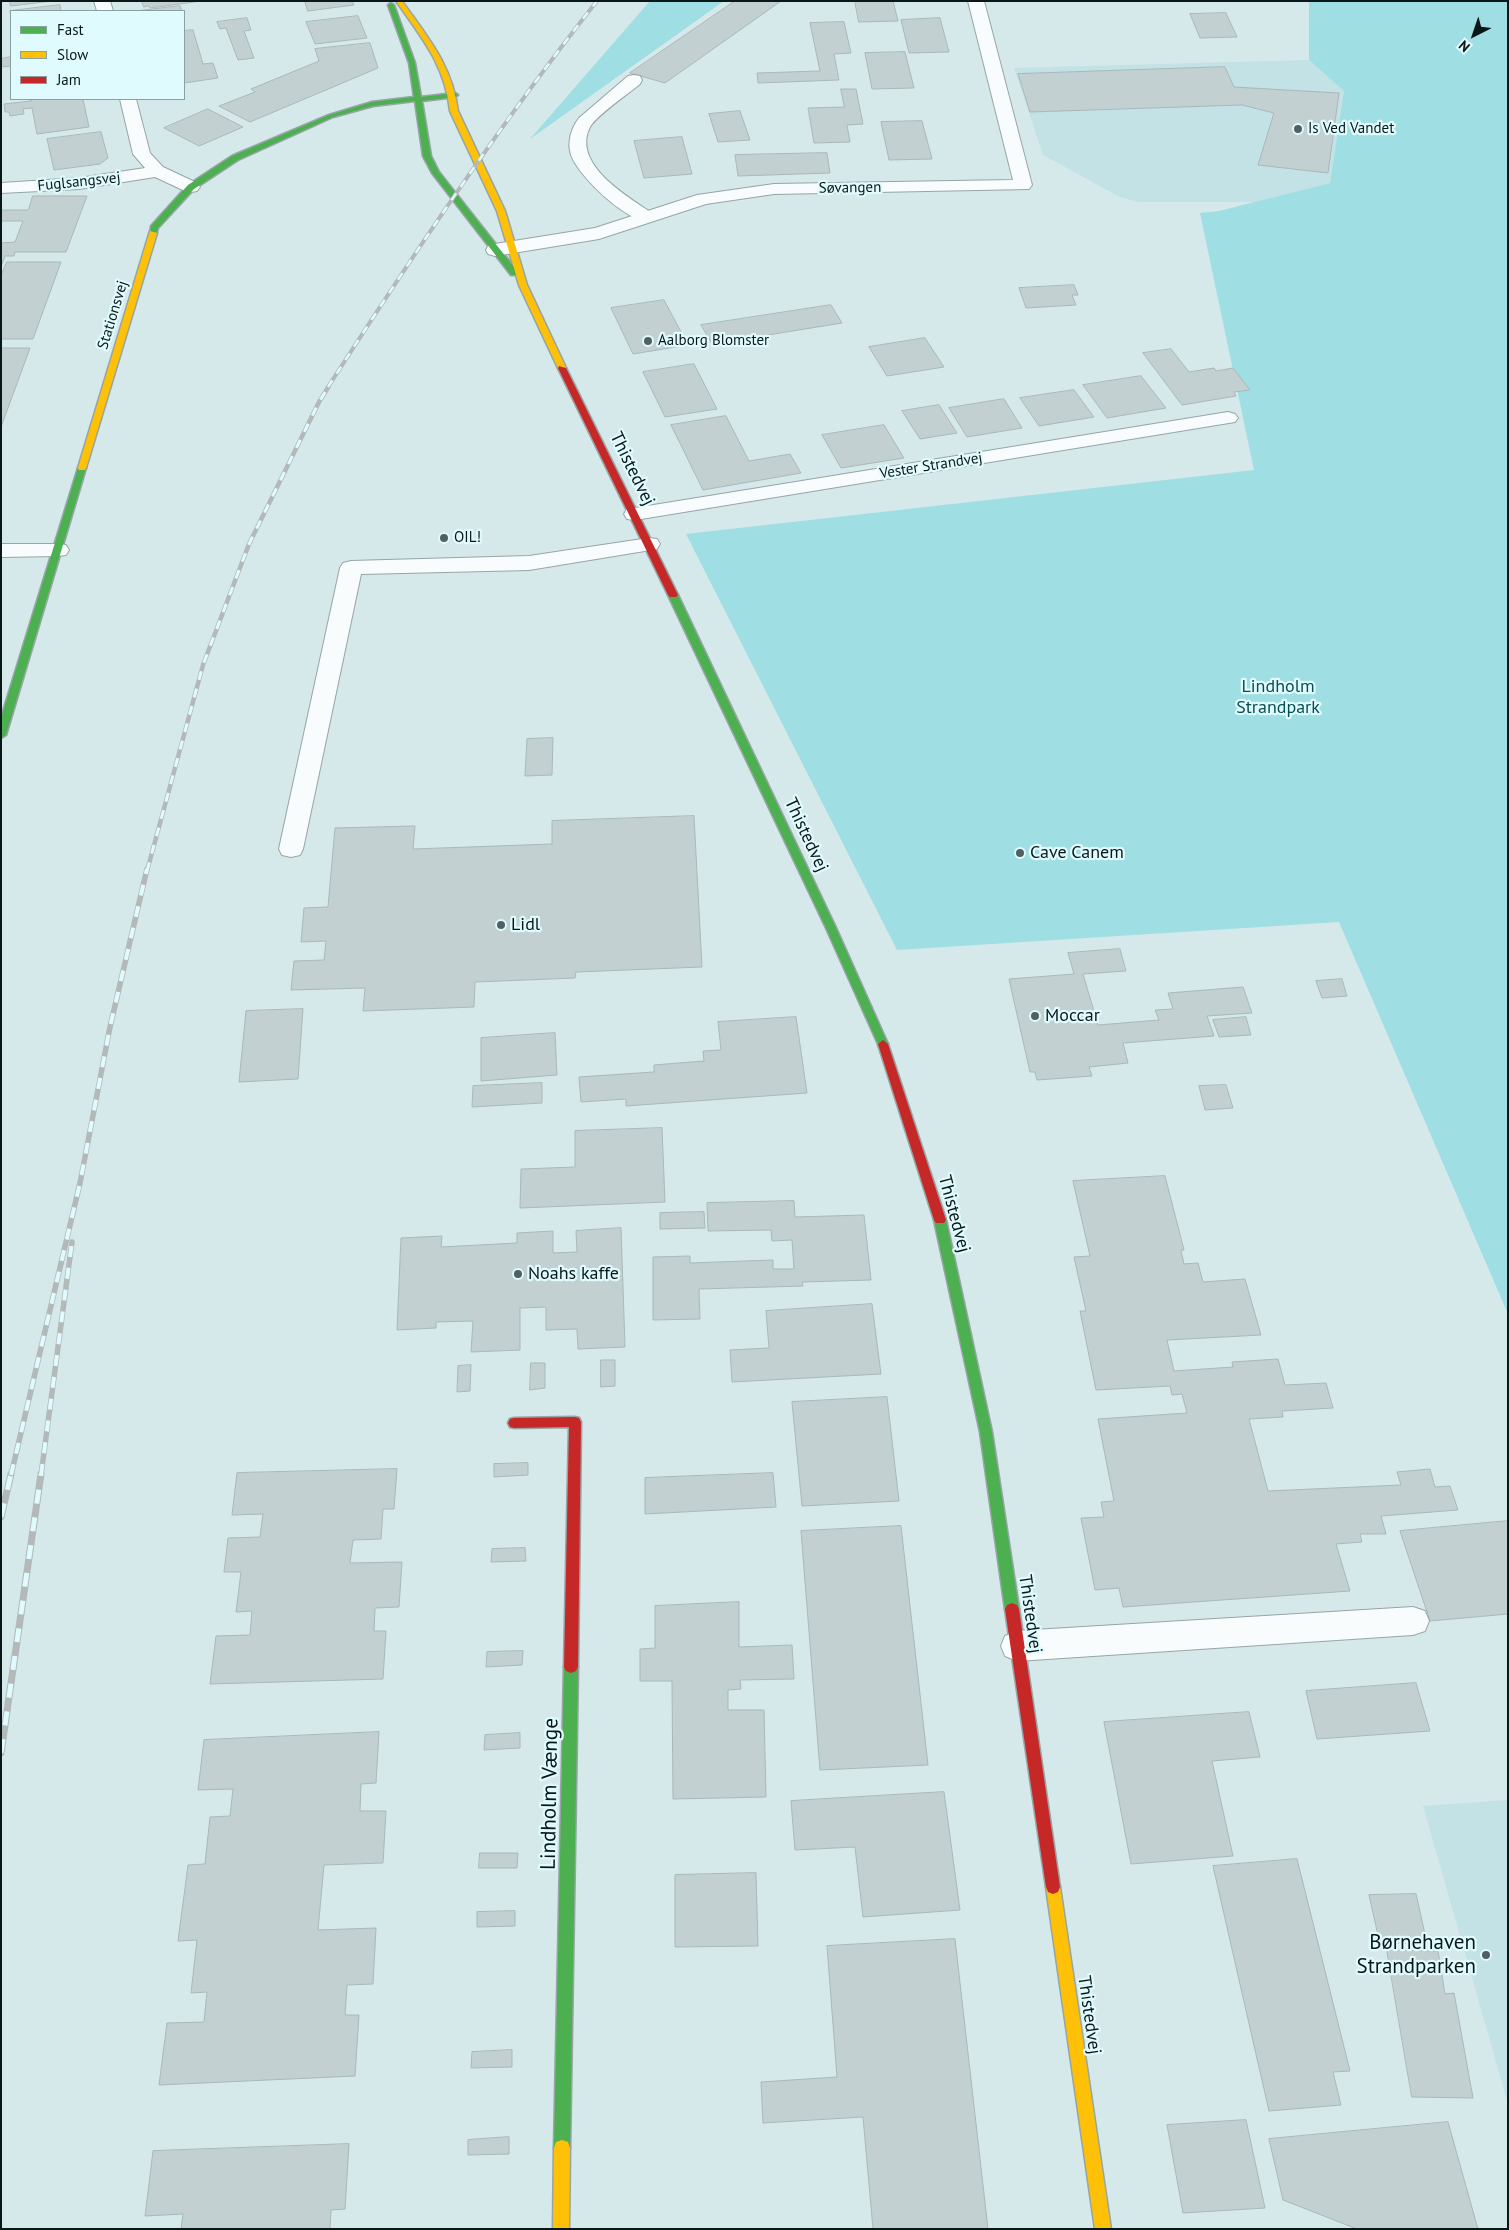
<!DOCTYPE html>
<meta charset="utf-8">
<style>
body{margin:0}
#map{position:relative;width:1509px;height:2230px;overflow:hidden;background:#d5e8ea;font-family:"PT Sans",sans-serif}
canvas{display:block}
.frame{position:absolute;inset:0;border:2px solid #0a1718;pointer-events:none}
.legend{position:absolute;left:10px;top:10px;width:175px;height:90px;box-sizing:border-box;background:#e0fbfe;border:1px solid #8aa0a2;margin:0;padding:6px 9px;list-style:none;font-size:15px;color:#0a1718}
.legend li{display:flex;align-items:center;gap:10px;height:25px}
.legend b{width:25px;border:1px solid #8aa0a2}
.north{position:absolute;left:1449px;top:10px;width:50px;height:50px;-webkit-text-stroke:4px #e0fbfe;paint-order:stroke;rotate:221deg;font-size:14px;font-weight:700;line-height:20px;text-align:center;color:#0a1718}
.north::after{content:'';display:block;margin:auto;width:18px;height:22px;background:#0a1718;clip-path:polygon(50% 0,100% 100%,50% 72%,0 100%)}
</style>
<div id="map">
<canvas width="1509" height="2230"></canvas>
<div class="frame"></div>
<ul class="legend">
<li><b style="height:6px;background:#4caf50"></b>Fast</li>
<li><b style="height:6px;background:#ffc107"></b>Slow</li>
<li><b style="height:6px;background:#c62828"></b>Jam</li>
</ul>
<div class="north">N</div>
</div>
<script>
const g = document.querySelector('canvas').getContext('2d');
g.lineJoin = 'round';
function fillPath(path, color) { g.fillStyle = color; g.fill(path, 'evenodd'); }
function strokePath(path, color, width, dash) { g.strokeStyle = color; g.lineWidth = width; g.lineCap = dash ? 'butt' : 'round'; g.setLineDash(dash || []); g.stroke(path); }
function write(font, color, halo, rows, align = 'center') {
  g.font = font + ' "PT Sans",sans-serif'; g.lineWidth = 4.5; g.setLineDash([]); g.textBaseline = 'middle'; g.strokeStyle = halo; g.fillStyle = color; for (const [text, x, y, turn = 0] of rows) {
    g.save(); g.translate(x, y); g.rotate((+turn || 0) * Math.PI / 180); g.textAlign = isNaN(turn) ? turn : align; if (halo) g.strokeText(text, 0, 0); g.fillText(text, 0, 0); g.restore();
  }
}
fillPath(new Path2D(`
 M1309,60L1344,91L1330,183L1255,202H1138L1120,197L1043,155L1014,68Z
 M1508,1800V2104L1423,1806Z`), '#c2e2e5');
fillPath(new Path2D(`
 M650,1H724L530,139Z
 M1309,1H1508V1314L1339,922L897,950L686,534L1254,470L1200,213L1219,211L1330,183L1344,91L1309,60Z`), '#9fdee3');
const building = new Path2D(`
 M10,1H52L11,6Z
 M142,1H201L150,8L149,6L144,7Z
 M305,1H352L354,5L308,11Z
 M735,1H781L665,83L630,73Z
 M855,1H893L898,21L859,22Z
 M60,5L61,11H11V18L10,11Z
 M180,6L182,11H136Z
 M1226,13L1237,37L1200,38L1190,14Z
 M358,16L367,38L315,44L306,22Z
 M247,18L251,30L244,31L254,58L238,60L226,28L220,29L217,22Z
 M940,18L949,52L909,53L901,20Z
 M844,22L851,53L834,54L839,80L758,83L757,73L820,71L810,23Z
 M193,30L203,64L213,63L218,78L184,83V31Z
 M370,43L378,68L250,122L219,106L255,92L251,89L319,61L315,49Z
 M905,52L914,88L872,89L865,53Z
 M11,57V66L1,67V59Z
 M1225,67L1234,87L1339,93L1328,173L1258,165L1274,113L1242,105L1030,112L1018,74Z
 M841,89H856L863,124L847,125L850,142L814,143L808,108L844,107Z
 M31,99H83L89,127L37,134L32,108L23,109L24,114L10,116L9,112H5L4,104L31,101Z
 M208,109L243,127L199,146L164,128Z
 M740,111L750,140L718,142L709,114Z
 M922,121L932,159L889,160L881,122Z
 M101,132L108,158L100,164L54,170L47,139Z
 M682,137L692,174L644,178L634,141Z
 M827,153L830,173L738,176L735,155Z
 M33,196H87L66,252H15L14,256H5L1,267V243L15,242L23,221H1V210H28Z
 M7,262H61L33,339H1V276Z
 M1074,285L1078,295H1072L1076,305L1026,308L1019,288Z
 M664,300L688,345L633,354L611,308Z
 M831,305L842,323L712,344L701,325Z
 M925,338L944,367L887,376L869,347Z
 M1,348H30L1,427Z
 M1171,349L1189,372L1214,368L1216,371L1233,368L1250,390L1234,392L1236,396L1182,405L1143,353Z
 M694,364L717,409L665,417L643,372Z
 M1141,376L1166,408L1107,418L1083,385Z
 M1074,390L1094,417L1039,426L1020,398Z
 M1004,399L1022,428L967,437L949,408Z
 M939,405L957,433L920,439L902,411Z
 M726,416L749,461L790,454L801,473L703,490L671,425Z
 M884,425L904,458L841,468L822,435Z
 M553,738L552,775L525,776L527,739Z
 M694,816L702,967L576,972L575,978L475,982L474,1007L363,1011L365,988L291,990L294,961L324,960L326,941L301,942L304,908L328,907L335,828L415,826L413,849L552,844V821Z
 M1120,949L1126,971L1083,974L1098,1025L1159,1020L1155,1010L1173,1009L1168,993L1243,987L1252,1013L1207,1016L1214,1036L1123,1043L1128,1063L1089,1067L1092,1076L1037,1080L1035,1072H1030L1009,979L1074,974L1068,953Z
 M1342,979L1347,996L1322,998L1316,981Z
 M303,1009L298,1079L239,1082L246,1011Z
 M796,1017L807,1093L626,1106V1099L581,1102L579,1077L654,1072V1065L704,1061L703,1051L721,1050L718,1022Z
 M1246,1017L1251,1035L1219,1037L1213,1020Z
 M555,1033L557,1075L481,1081V1038Z
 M542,1083V1103L472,1107L473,1086Z
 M1226,1085L1233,1108L1205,1110L1199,1086Z
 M662,1128L665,1202L520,1208L521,1169L575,1167V1131Z
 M1165,1176L1184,1250H1181L1184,1264L1198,1263L1203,1282L1245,1279L1261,1335L1167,1340L1174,1371L1233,1367L1232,1362L1278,1359L1285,1385L1326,1383L1333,1408L1282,1411L1283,1417L1249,1419L1268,1491L1401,1485L1397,1472L1430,1469L1435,1487L1450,1486L1458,1510L1381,1516L1386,1534H1360L1362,1542L1336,1544L1350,1591L1123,1607L1119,1588L1095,1590L1081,1518L1104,1517L1101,1502L1114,1501L1098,1419L1187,1413L1182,1394L1172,1395L1170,1386L1096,1390L1080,1311H1086L1074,1257L1090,1256L1073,1181Z
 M794,1201L795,1217L864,1215L871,1280L802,1282L803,1286L699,1289L700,1319L653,1320V1257L690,1256V1263L773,1260V1269H794L792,1240L772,1241L771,1230L708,1231L707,1203Z
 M704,1212L705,1228L660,1229V1213Z
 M621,1228L625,1347L578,1349L577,1329L546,1330V1307L520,1308V1350L471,1352L473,1321L436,1322V1328L397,1330L401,1238L442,1236L441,1247L517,1243V1233L553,1231V1253L577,1252L576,1231Z
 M872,1304L881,1374L732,1382L730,1350L769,1348L766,1311Z
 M601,1360H615V1386L601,1387Z
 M531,1363H545V1388L530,1390Z
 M471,1365L470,1391L457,1392L458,1366Z
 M887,1397L899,1501L802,1506L792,1402Z
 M528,1463V1475L494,1477V1464Z
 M397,1469L394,1509H383L381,1539L353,1540L350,1563L402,1562L399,1607L375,1608L374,1631H386L383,1679L210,1684L216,1636L250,1635L252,1611L236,1612L241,1572H224L228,1538L260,1537L263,1514L232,1515L237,1473Z
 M773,1473L776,1507L645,1514V1478Z
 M1508,1521V1614L1430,1621L1400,1531Z
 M901,1526L928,1765L820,1770L801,1531Z
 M525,1548L526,1561L491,1562L492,1549Z
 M739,1602V1647L792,1645L794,1679L740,1680L741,1689L728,1690V1710H764L766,1797L673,1799L672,1681H640V1649L655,1648V1606Z
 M523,1651L522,1665L486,1667L487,1652Z
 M1416,1683L1430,1731L1317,1739L1306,1691Z
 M1249,1712L1260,1757L1212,1761L1233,1856L1131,1864L1104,1722Z
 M379,1732L376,1783L361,1784L360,1811H386L383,1863L324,1865L318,1930L376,1928L373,1984L347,1985L345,2015H359L355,2076L159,2085L167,2023L204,2022L207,1992L191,1993L197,1940L178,1941L188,1865L205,1864L210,1817L230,1816L233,1789L198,1790L204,1740Z
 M520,1733V1748L484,1750L485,1735Z
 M944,1792L960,1910L863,1917L855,1847L795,1850L791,1801Z
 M480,1853H518L517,1868H479Z
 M1297,1859L1350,2071L1333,2072L1341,2105L1269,2111L1213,1866Z
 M756,1873L758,1946L675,1947V1875Z
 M1416,1894L1427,1943L1380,1944L1369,1895Z
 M515,1911V1926L477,1927V1912Z
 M955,1939L988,2229H873L863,2117L763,2123L761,2082L837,2077L827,1946Z
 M1387,1950L1438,1951L1445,1994L1454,1993L1473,2098L1412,2097Z
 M512,2050V2067L471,2068L472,2052Z
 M1246,2120L1265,2208L1183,2213L1167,2125Z
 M1448,2122L1478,2229H1357L1283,2200L1269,2139Z
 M509,2137V2154L468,2155V2140Z
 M349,2144L345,2209L331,2210L330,2229H181L183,2214L145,2216L153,2151Z`);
fillPath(building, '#c2d0d2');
strokePath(building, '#a9b8ba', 1);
const lane = new Path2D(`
 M634,75L640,76L642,80L640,84C628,94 597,115 590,127C571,164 628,197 652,213L655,217L652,221C630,226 578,176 571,155C567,142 571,128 579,118L628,76Z
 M649,538L657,539L660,544L657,549L529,570L361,574L303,849L300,855L291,857L282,855L279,849L340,568L343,563L351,561L529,556Z
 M1413,1607L1425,1611L1429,1621L1425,1631L1413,1635L1017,1661L1005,1656L1001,1646L1005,1636L1017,1631Z`);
const street = new Path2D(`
 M94,1H110L113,11H97Z
 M968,1H984L1032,185L1029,189L774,194L706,204L599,239L495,256L488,254L486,250L488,246L495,244L595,228L697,195L774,184L1013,180Z
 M120,99H136L150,153L163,167L197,183L200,187L197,191L191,192L185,191L155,177L79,189L1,193V183L79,178L145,168L133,154Z
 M1228,412L1235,414L1238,418L1235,422L635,520L627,519L624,514L627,509L635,508Z
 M1,544H58L66,545L69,550L66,555L58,556L1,557Z`);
const fast = new Path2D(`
 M391,3L394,5L415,63L421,97L455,93L458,95L455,97L422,101L431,156L439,172L517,271V275H511L432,173L423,156L415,101L373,106L333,117L238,160L194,189L158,228L156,235H150L151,226L188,185L232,156L329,115L372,102L414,97L409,63L388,5Z
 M82,465L86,468L6,735L1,738V718L78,468Z
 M673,592L678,595L836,928L888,1044L887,1047H879L878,1044L826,928L668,595Z
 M940,1215L944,1217L946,1220L992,1432L1019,1609L1017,1613L1012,1615L1007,1613L1005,1609L980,1432L934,1220L936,1217Z
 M571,1661L576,1663L578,1667L570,2148L568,2154L562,2156L556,2154L554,2148L564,1667L566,1663Z`);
const slow = new Path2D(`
 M396,1H402C428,38 452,65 458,111L505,211L527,285L566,368L565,370L558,368L519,285L497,211L450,111C445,65 422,38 396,1Z
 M150,231L157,233L86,468L85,470H79L78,468Z
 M1053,1880L1058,1882L1060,1887L1111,2229H1095L1046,1887L1048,1882Z
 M562,2140L568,2142L570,2148L569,2229H553L554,2148L556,2142Z`);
const jam = new Path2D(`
 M559,366L566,368L678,595L676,597H670L668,595L558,368Z
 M883,1040L888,1044L946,1220L944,1223H936L934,1220L878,1044Z
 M575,1417L579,1418L581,1422L578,1667L576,1671L571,1673L566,1671L564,1667L569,1427L514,1428L510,1427L508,1423L510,1419L514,1418Z
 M1012,1603L1017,1605L1019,1609L1060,1887L1058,1892L1053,1894L1048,1892L1046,1887L1005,1609L1007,1605Z`);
strokePath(lane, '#97a5a6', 2);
strokePath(street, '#97a5a6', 2);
strokePath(fast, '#97a5a6', 3);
strokePath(slow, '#97a5a6', 3);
strokePath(jam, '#97a5a6', 3);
fillPath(lane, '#f9fcfc');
fillPath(street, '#f9fcfc');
fillPath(fast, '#4caf50');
fillPath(slow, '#ffc107');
fillPath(jam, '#c62828');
const railFar3 = new Path2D(`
 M328,387C413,255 500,124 597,1`);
const railFar2 = new Path2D(`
 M147,871L203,665L249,544L319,402L329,386`);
const railFar1 = new Path2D(`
 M11,1475L80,1183L110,1027L147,869
 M41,1475L72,1242`);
const rail = new Path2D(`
 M1,1517L11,1474
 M1,1753L41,1474`);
strokePath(railFar3, '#b3b8b9', 4);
strokePath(railFar2, '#b3b8b9', 4.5);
strokePath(railFar1, '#b3b8b9', 5.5);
strokePath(rail, '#b3b8b9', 7);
strokePath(railFar3, '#e0fbfe', 2.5, [8]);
strokePath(railFar2, '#e0fbfe', 3, [9]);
strokePath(railFar1, '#e0fbfe', 4, [11]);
strokePath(rail, '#e0fbfe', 5, [14]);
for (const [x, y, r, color] of [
 [1298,129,5,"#516062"],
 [648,341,5,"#516062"],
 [444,538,5,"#516062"],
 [1020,853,5,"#516062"],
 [501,925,5,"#516062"],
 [1035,1016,5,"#516062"],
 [518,1274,5,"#516062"],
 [1486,1955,5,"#516062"]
]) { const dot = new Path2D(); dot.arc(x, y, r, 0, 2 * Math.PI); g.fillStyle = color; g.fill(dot); strokePath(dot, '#e0fbfe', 2); }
write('15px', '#0a1718', '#e0fbfe', [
 ["Is Ved Vandet",1308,129],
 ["Aalborg Blomster",658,341],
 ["OIL!",454,538]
], 'left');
write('15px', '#0a1718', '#e0fbfe', [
 ["Fuglsangsvej",79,182,-6],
 ["Søvangen",850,188,-1],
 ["Stationsvej",113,315,-73],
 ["Vester Strandvej",931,466,-9]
]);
write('18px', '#0a1718', '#e0fbfe', [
 ["Thistedvej",632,469,64],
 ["Thistedvej",806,835,65],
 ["Thistedvej",954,1214,75],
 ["Thistedvej",1030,1614,82],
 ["Thistedvej",1089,2015,82]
]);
write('18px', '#074e54', '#e0fbfe', [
 ["Lindholm",1278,687],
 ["Strandpark",1278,708]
]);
write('18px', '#0a1718', '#e0fbfe', [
 ["Cave Canem",1030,853],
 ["Lidl",511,925],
 ["Moccar",1045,1016],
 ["Noahs kaffe",528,1274]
], 'left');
write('21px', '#0a1718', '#e0fbfe', [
 ["Lindholm Vænge",550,1794,-89]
]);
write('21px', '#0a1718', '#e0fbfe', [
 ["Børnehaven",1476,1943],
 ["Strandparken",1476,1967]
], 'right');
</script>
